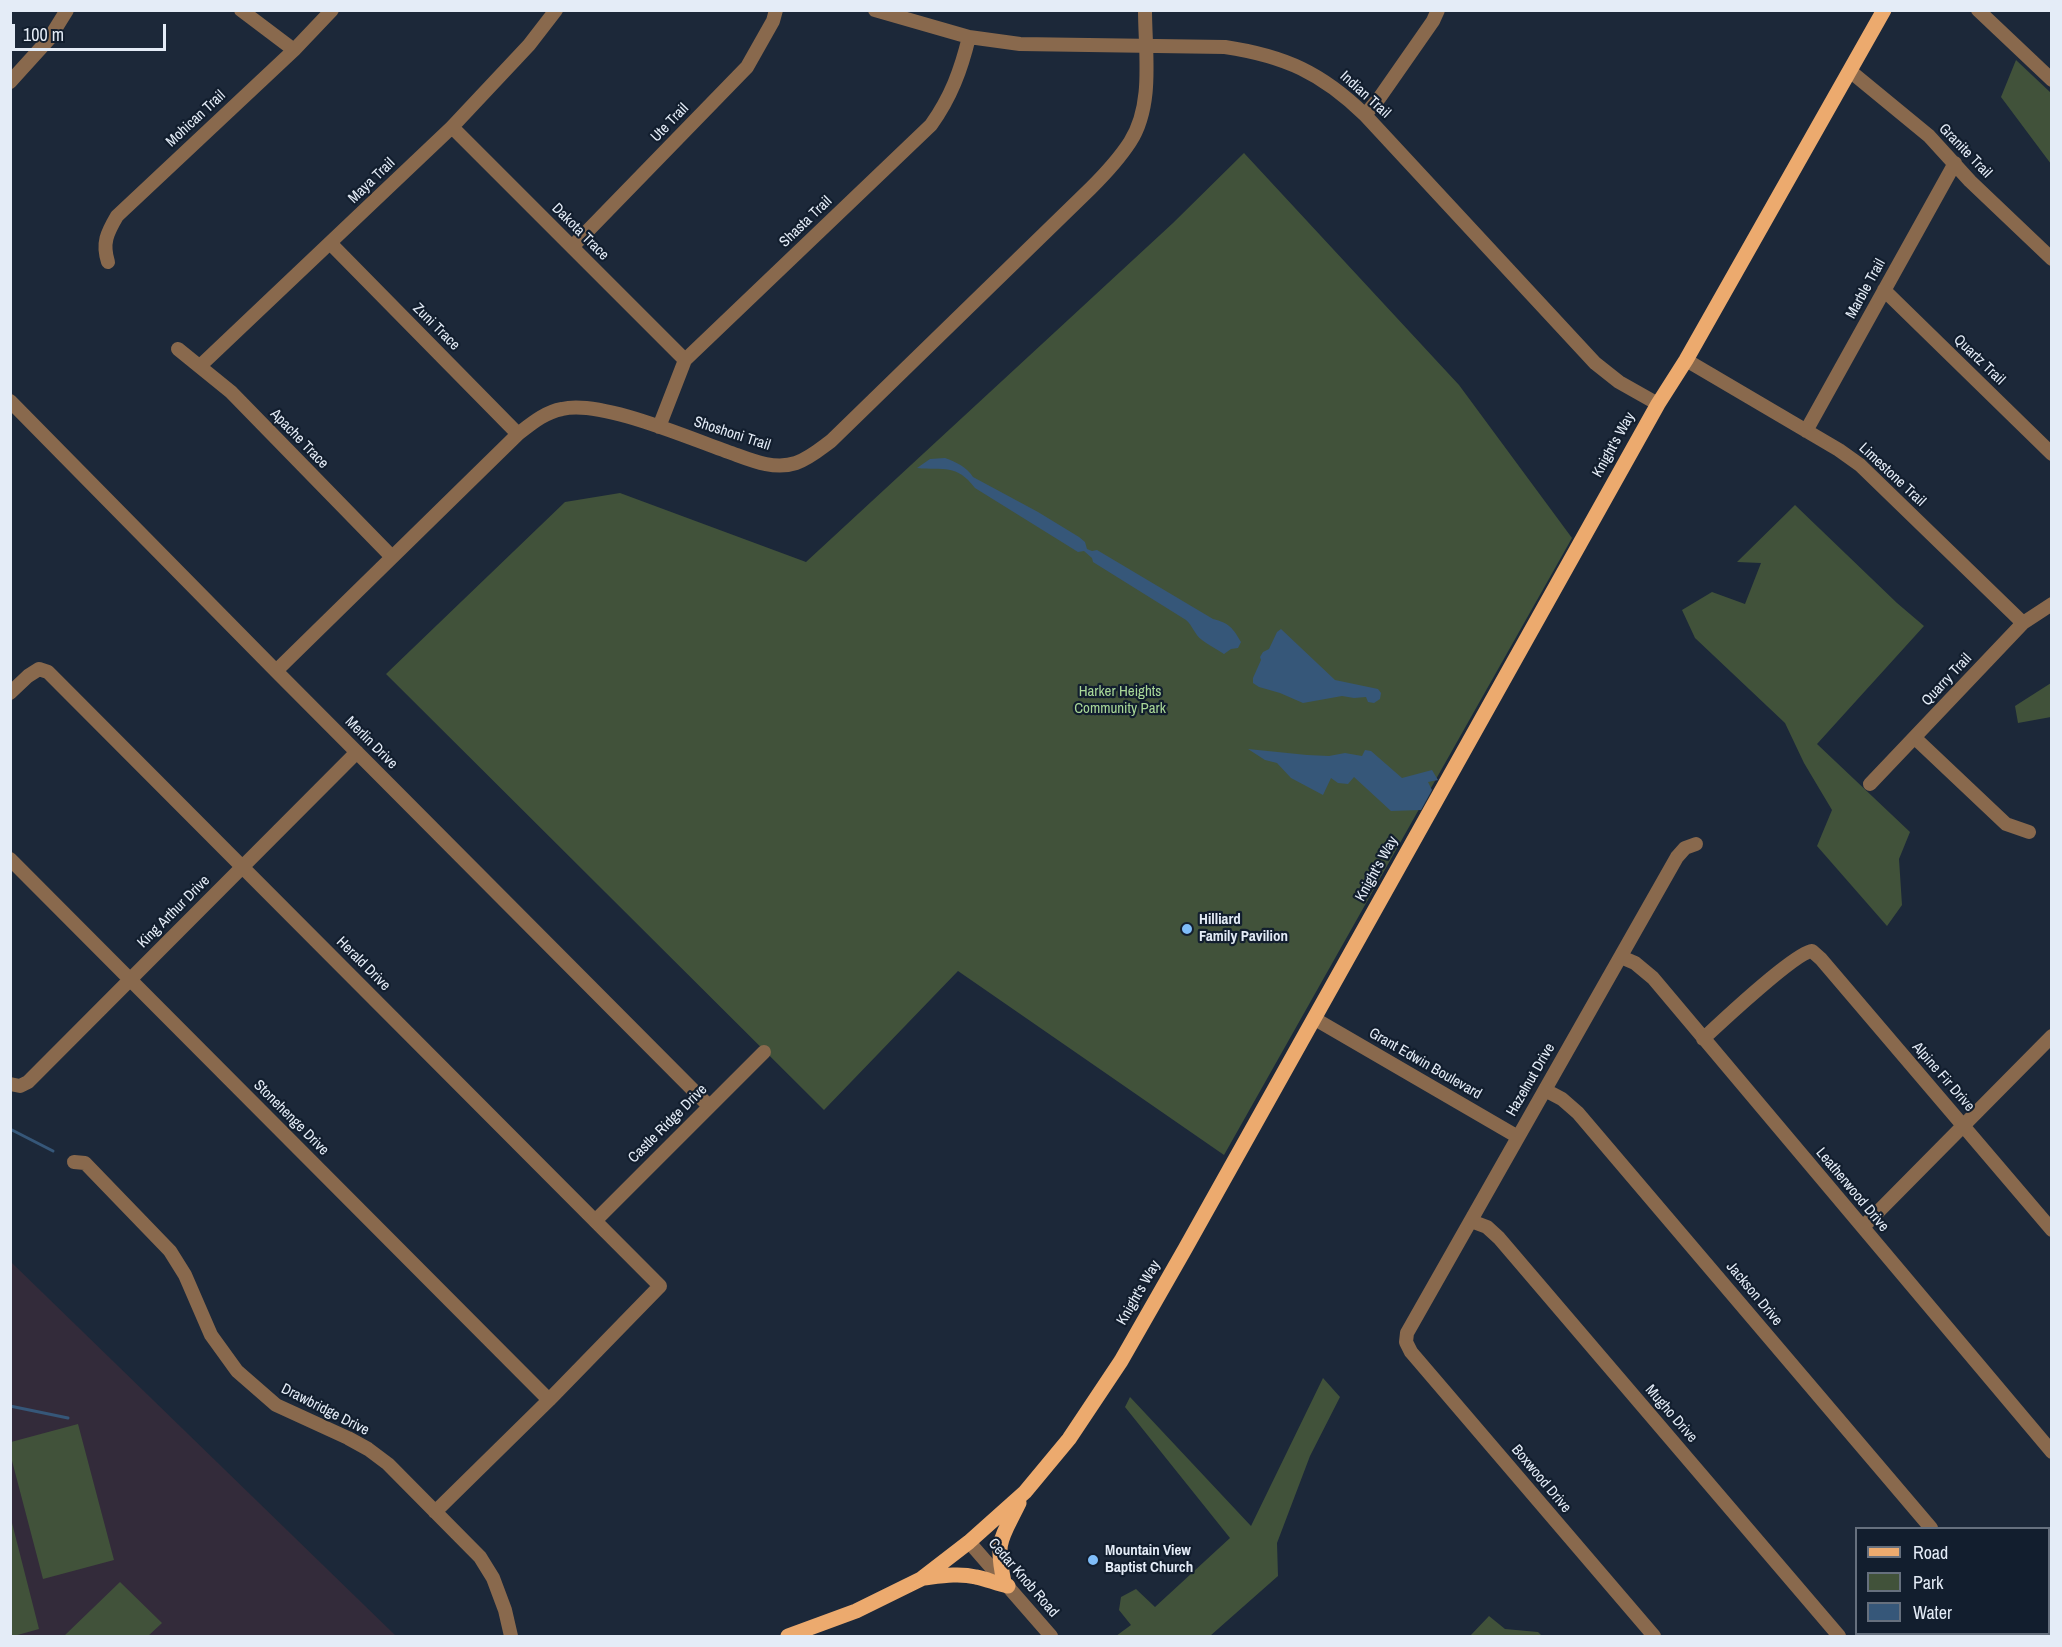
<!DOCTYPE html>
<style>
body{margin:0}
#map{position:relative;width:2062px;height:1647px;overflow:hidden;background:#1c2839;font-family:"Archivo Narrow",sans-serif}
canvas{display:block}
.frame{position:absolute;inset:0;border:12px solid #e4ecf7;pointer-events:none}
.legend{position:absolute;left:1855px;top:1527px;width:195px;height:108px;box-sizing:border-box;background:#121e2e;border:2px solid #66707e;margin:0;padding:8px 10px;list-style:none;font-size:18px;color:#e4ecf7}
.legend li{display:flex;align-items:center;gap:12px;height:30px}
.legend b{width:30px;border:2px solid #66707e}
.scale{position:absolute;left:12px;top:24px;width:154px;height:27px;box-sizing:border-box;border:3px solid #e4ecf7;border-top:0;padding-left:8px;font-size:18px;line-height:21px;white-space:nowrap;color:#e4ecf7;-webkit-text-stroke:4px #121e2e;paint-order:stroke}
</style>
<div id="map">
<canvas width="2062" height="1647"></canvas>
<div class="frame"></div>
<ul class="legend">
<li><b style="height:8px;background:#ecaa6e"></b>Road</li>
<li><b style="height:16px;background:#41523a"></b>Park</li>
<li><b style="height:16px;background:#365779"></b>Water</li>
</ul>
<div class="scale">100 m</div>
</div>
<script>
const g = document.querySelector('canvas').getContext('2d');
g.lineJoin = 'round';
function fillPath(path, color) { g.fillStyle = color; g.fill(path, 'evenodd'); }
function strokePath(path, color, width, dash) { g.strokeStyle = color; g.lineWidth = width; g.lineCap = dash ? 'butt' : 'round'; g.setLineDash(dash || []); g.stroke(path); }
function write(font, color, halo, rows, align = 'center') {
  g.font = font + ' "Archivo Narrow",sans-serif'; g.lineWidth = 4.5; g.setLineDash([]); g.textBaseline = 'middle'; g.strokeStyle = halo; g.fillStyle = color; for (const [text, x, y, turn = 0] of rows) {
    g.save(); g.translate(x, y); g.rotate((+turn || 0) * Math.PI / 180); g.textAlign = isNaN(turn) ? turn : align; if (halo) g.strokeText(text, 0, 0); g.fillText(text, 0, 0); g.restore();
  }
}
fillPath(new Path2D(`
 M11,1262L396,1636H11Z`), '#332b3a');
fillPath(new Path2D(`
 M2016,60L2051,93V164L2001,97Z
 M1244,153L1459,385L1572,538L1224,1155L958,971L824,1110L386,674L565,502L620,493L806,562L1173,223Z
 M1795,505L1897,603L1924,626L1817,744L1910,832L1899,859L1902,905L1887,926L1817,846L1832,810L1804,763L1785,723L1695,638L1682,610L1712,592L1745,604L1761,563L1737,562Z
 M2051,683V717L2018,723L2015,706Z
 M1323,1378L1340,1397L1310,1456L1277,1543L1278,1576L1210,1636H1116L1131,1625L1119,1610L1121,1597L1136,1589L1155,1607L1230,1538L1125,1407L1130,1397L1251,1526Z
 M78,1424L114,1560L43,1579L11,1457V1442Z
 M11,1519L39,1629L14,1636H10Z
 M120,1582L162,1623L148,1636H64Z
 M1489,1616L1505,1629L1538,1632L1542,1636H1470Z`), '#41523a');
fillPath(new Path2D(`
 M945,458C956,462 967,467 973,477L1038,512L1079,537L1085,542L1087,549L1092,551L1097,550L1213,619C1229,623 1233,628 1241,642L1238,648L1231,649L1224,654C1217,649 1208,645 1202,640C1194,634 1193,626 1186,620L1093,562L1092,558L1084,551L1078,552L975,488C956,463 944,471 917,468L930,459Z
 M1281,629L1335,680L1378,689L1381,693L1380,699L1374,703L1368,702L1366,697L1354,698L1342,696L1303,703L1280,693L1259,687L1253,683V678L1261,660L1260,657L1263,652L1269,649L1277,632Z
 M1248,749L1307,755L1329,756L1345,753L1362,756L1365,750L1371,751L1402,778L1432,770L1438,780L1428,782L1432,790L1421,810L1391,811L1354,777L1348,784L1338,783L1331,778L1323,795L1291,778L1277,763L1265,760Z`), '#365779');
strokePath(new Path2D(`
 M10,1129L53,1151
 M10,1406L68,1418`), '#365779', 3);
strokePath(new Path2D(`
 M241,10L294,50
 M875,10L969,37L1020,44L1225,47C1285,56 1322,73 1365,115L1595,363L1619,382L1658,404
 M1978,10L2052,80
 M1850,71L1929,136L1970,181L2052,259
 M10,82L49,39L67,10
 M1365,115L1380,97L1433,21L1438,10
 M452,127L685,360
 M331,244L518,434
 M572,247L747,67L773,21L776,10
 M108,262C102,243 107,233 117,216L294,50L332,10
 M1884,290L2052,454
 M178,349L231,392L392,557
 M1686,360L1839,450L1860,465L2023,623
 M200,366L452,127L529,45L556,10
 M10,401L276,671L709,1106
 M659,427L685,360L931,125C951,97 961,70 969,37
 M1806,431L1955,163
 M276,671L518,434C531,424 545,412 562,409C601,399 693,440 734,454C753,461 775,470 796,463C810,458 820,449 831,441L1091,188C1105,174 1119,159 1130,142C1154,105 1145,52 1145,10
 M10,693L28,676L39,669L48,672L660,1286L549,1400L435,1512
 M1915,738L2006,824L2029,832
 M1870,784L2023,623L2052,604
 M10,859L549,1400
 M1621,957L1635,963L1653,978L2052,1452
 M1315,1019L1518,1137
 M1703,1039C1720,1023 1796,952 1812,951L1821,959L2052,1230
 M10,1084L20,1086L28,1082L357,752
 M1545,1090L1562,1099L1578,1113L1931,1528
 M74,1162L85,1163L170,1251L185,1275L211,1335L237,1371L276,1405L348,1438L368,1449L388,1464L480,1557L493,1578L505,1610L511,1636
 M596,1220L764,1052
 M1471,1221L1487,1227L1499,1238L1839,1636
 M1863,1227L2052,1036
 M969,1542L1051,1636
 M2048,1574L2052,1571
 M1654,1636L1411,1352L1406,1342L1407,1333L1677,857L1685,848L1696,844
 M1984,1636L1987,1634`), '#89694d', 14);
strokePath(new Path2D(`
 M924,1578C941,1576 959,1573 976,1577C987,1579 997,1584 1008,1586
 M1004,1582C995,1540 1001,1540 1019,1503
 M788,1636L856,1611L921,1579L969,1542L1025,1492L1069,1439L1121,1361L1185,1249L1658,404L1686,360L1884,10`), '#ecaa6e', 15);
for (const [x, y, r, color] of [
 [1187,929,6,"#7fbdf9"],
 [1093,1560,6,"#7fbdf9"]
]) { const dot = new Path2D(); dot.arc(x, y, r, 0, 2 * Math.PI); g.fillStyle = color; g.fill(dot); strokePath(dot, '#121e2e', 2); }
write('15px', '#e4ecf7', '#121e2e', [
 ["Indian Trail",1365,95,42],
 ["Mohican Trail",196,119,-43],
 ["Ute Trail",670,123,-46],
 ["Granite Trail",1965,151,46],
 ["Maya Trail",372,181,-44],
 ["Shasta Trail",806,222,-44],
 ["Dakota Trace",580,232,45],
 ["Marble Trail",1866,289,-61],
 ["Zuni Trace",436,327,45],
 ["Quartz Trail",1979,360,44],
 ["Shoshoni Trail",732,434,18],
 ["Apache Trace",299,439,46],
 ["Knight's Way",1614,445,-61],
 ["Limestone Trail",1892,475,43],
 ["Quarry Trail",1947,680,-47],
 ["Merlin Drive",371,743,45],
 ["Knight's Way",1377,869,-61],
 ["King Arthur Drive",174,912,-45],
 ["Herald Drive",363,964,45],
 ["Grant Edwin Boulevard",1425,1064,30],
 ["Alpine Fir Drive",1943,1077,49],
 ["Hazelnut Drive",1531,1080,-60],
 ["Stonehenge Drive",291,1118,45],
 ["Castle Ridge Drive",668,1124,-45],
 ["Leatherwood Drive",1852,1190,50],
 ["Knight's Way",1139,1293,-60],
 ["Jackson Drive",1754,1294,50],
 ["Drawbridge Drive",325,1410,27],
 ["Mugho Drive",1671,1414,49],
 ["Boxwood Drive",1541,1479,50],
 ["Cedar Knob Road",1023,1578,49]
]);
write('15px', '#a9d898', '#121e2e', [
 ["Harker Heights",1120,692],
 ["Community Park",1120,709]
]);
write('bold 15px', '#e4ecf7', '#121e2e', [
 ["Hilliard",1199,920],
 ["Family Pavilion",1199,937],
 ["Mountain View",1105,1551],
 ["Baptist Church",1105,1568]
], 'left');
</script>
